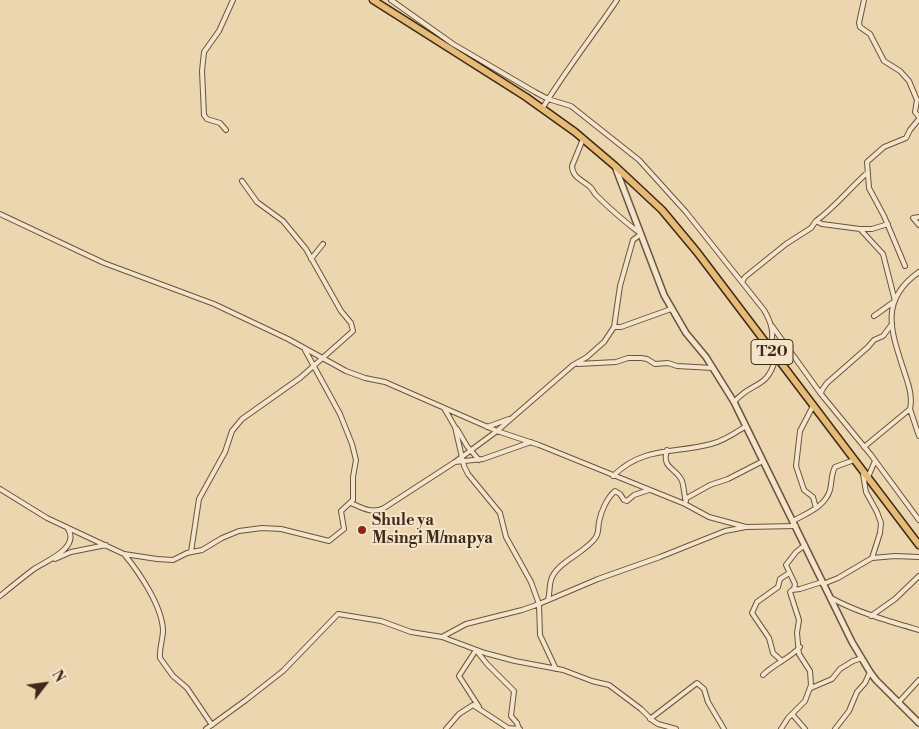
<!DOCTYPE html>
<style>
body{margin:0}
#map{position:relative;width:919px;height:729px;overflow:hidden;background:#ecd6af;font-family:"Libre Bodoni",serif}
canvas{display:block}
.north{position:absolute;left:20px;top:659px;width:50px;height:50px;-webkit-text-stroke:4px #f3e4cb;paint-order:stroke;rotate:60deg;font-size:14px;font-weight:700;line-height:20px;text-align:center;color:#3e2917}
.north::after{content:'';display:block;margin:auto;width:18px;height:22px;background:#3e2917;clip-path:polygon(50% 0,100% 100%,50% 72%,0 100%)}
</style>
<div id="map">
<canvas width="919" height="729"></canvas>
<div class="north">N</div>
</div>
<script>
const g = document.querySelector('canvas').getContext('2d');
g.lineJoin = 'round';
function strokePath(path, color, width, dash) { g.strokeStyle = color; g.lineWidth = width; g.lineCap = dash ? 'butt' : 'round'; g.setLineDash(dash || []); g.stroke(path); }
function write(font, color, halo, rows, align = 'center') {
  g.font = font + ' "Libre Bodoni",serif'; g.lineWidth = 4; g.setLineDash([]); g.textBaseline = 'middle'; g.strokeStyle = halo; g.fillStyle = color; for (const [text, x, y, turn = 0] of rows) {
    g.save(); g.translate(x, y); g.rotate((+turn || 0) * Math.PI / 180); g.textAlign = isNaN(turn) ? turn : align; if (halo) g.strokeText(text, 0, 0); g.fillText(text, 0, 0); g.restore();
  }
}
const minor = new Path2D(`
 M391,0L453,44L535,92L548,99L571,106L639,160L686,212L764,310C771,322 775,333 770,348
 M864,0L859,23L860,27L870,34L884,61L900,71L909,81L917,100L915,112L919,117
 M542,109C565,71 592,37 617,0
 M226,130L220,123L207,119L204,115L202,71L204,52L219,31L233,0
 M0,214L104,263L214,304L288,339L346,371L365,378L385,382L497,431L539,445L685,504L709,517L746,527
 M919,217L913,218L919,225
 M816,221C835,207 849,189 867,173
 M861,229H872L888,224
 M311,259L323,244
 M905,266L884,216L869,188L867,162L884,147L906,138L910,130L919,119
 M742,282L745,277L786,244L811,228L816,221L822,224L860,229L883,254L895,301L874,316
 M772,326L821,394L871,455L919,520
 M614,327H621L671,309
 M578,364L616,362L628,358H641L647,359L655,364L668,363L677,366L713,368
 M821,394L822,390L827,383L868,347L874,340L883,336L892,324
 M734,402C753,380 767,391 776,357
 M813,406L800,431L796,466L804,490L813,497L816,508
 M444,408L455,427L464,466L468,474L500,513L506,537L531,582L539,604L540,635L556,669
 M910,409L919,436
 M487,427L509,419
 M457,429L467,446L479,460
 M864,447L910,409C913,396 908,383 904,371C891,331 879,300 919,272
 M667,450C661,469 677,468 682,481C684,487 684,495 686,501
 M455,462L483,459L531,442
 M863,474L866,492L877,512L881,523L880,533L872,558
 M613,476C643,446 674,454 711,444C724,441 735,433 746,426
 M868,477L875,461
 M0,489L47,518L96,541L124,554L157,559L173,560L187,553L202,550L222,538L239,531L262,528L281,529L329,541L344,529L341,511L353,500V477L356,460L352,444L340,414L305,350
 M685,499L710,485L728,479L763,461
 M351,503C362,508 372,514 384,508L455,462L497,431L573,365L587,357L604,342L614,327L620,286L633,240L641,234C625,222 610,209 596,195C594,193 592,188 589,186C582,180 572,177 572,166L583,139
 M793,521C807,513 825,507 830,490C832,482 831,474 835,467L854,460
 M191,552L199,499L225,452L232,431L242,419L300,378L353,331L351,323L341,311L306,249L283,221L257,202L242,181
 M124,554C139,572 162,606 163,630C163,640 159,648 160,658L173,676L187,688L212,725
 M55,559L71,552L106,545
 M823,584L838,578L872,558L895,556L919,557
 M794,589L795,584L786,565L796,552L805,545
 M0,596C11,587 22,578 34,569C46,561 80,548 68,529
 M831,598C859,613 888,621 919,630
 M548,600C550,593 549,587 551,580C556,562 586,553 596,537C599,532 598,527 599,522C601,511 607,498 615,491L620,494L624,500L627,501L634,495L649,490
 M871,616L895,599L919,576
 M442,637L466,624L522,610L539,604L598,579L660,557L725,531L746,527L796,526
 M782,661L773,653L769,638L752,613L757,602L778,587L780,579L789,573
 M763,675C774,664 789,659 800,647
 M811,688L832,679L840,669L853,661L862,658
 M898,703L919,680
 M479,707L459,676L476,650L487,664L514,691L511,716L517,723L519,729
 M792,714L805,729
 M650,719L697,683L704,689L708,702L724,729
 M206,729L246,700L283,671L338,614L381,621L411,632L442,637L485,653L515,661L563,670L592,681L609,685L641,709L652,720L658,724L676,729
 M446,729L459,714L473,705L508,728L520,729
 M781,729L788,718L805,701L811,685L810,671L799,654L797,633L799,620L790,592L792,590L800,589L822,582
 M835,729L849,711L857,692L865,683L870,672`);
const tertiary = new Path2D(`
 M616,169L664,295L686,333L706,357L734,402L852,642L870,672L876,680L919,723`);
const primary = new Path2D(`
 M373,0L526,97L575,132L615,166L662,210L697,252L919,545`);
strokePath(minor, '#6a543d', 6);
strokePath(tertiary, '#6a543d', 8);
strokePath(primary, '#3e2917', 9);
strokePath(minor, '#f3e4cb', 4);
strokePath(tertiary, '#f3e4cb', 5);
strokePath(primary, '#e6bb78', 6);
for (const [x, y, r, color] of [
 [362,530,5,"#8f2418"]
]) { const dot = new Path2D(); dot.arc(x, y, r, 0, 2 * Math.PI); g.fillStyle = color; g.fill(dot); strokePath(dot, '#f3e4cb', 2); }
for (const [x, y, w] of [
 [772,352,42]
]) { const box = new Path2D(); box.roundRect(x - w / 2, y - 12.5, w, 25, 4); g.fillStyle = '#f3e4cb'; g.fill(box); strokePath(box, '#3e2917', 1); }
write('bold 15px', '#3e2917', null, [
 ["T20",772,352]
]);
write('bold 16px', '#3e2917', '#f3e4cb', [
 ["Shule ya",372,521],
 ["Msingi M/mapya",372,539]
], 'left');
</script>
